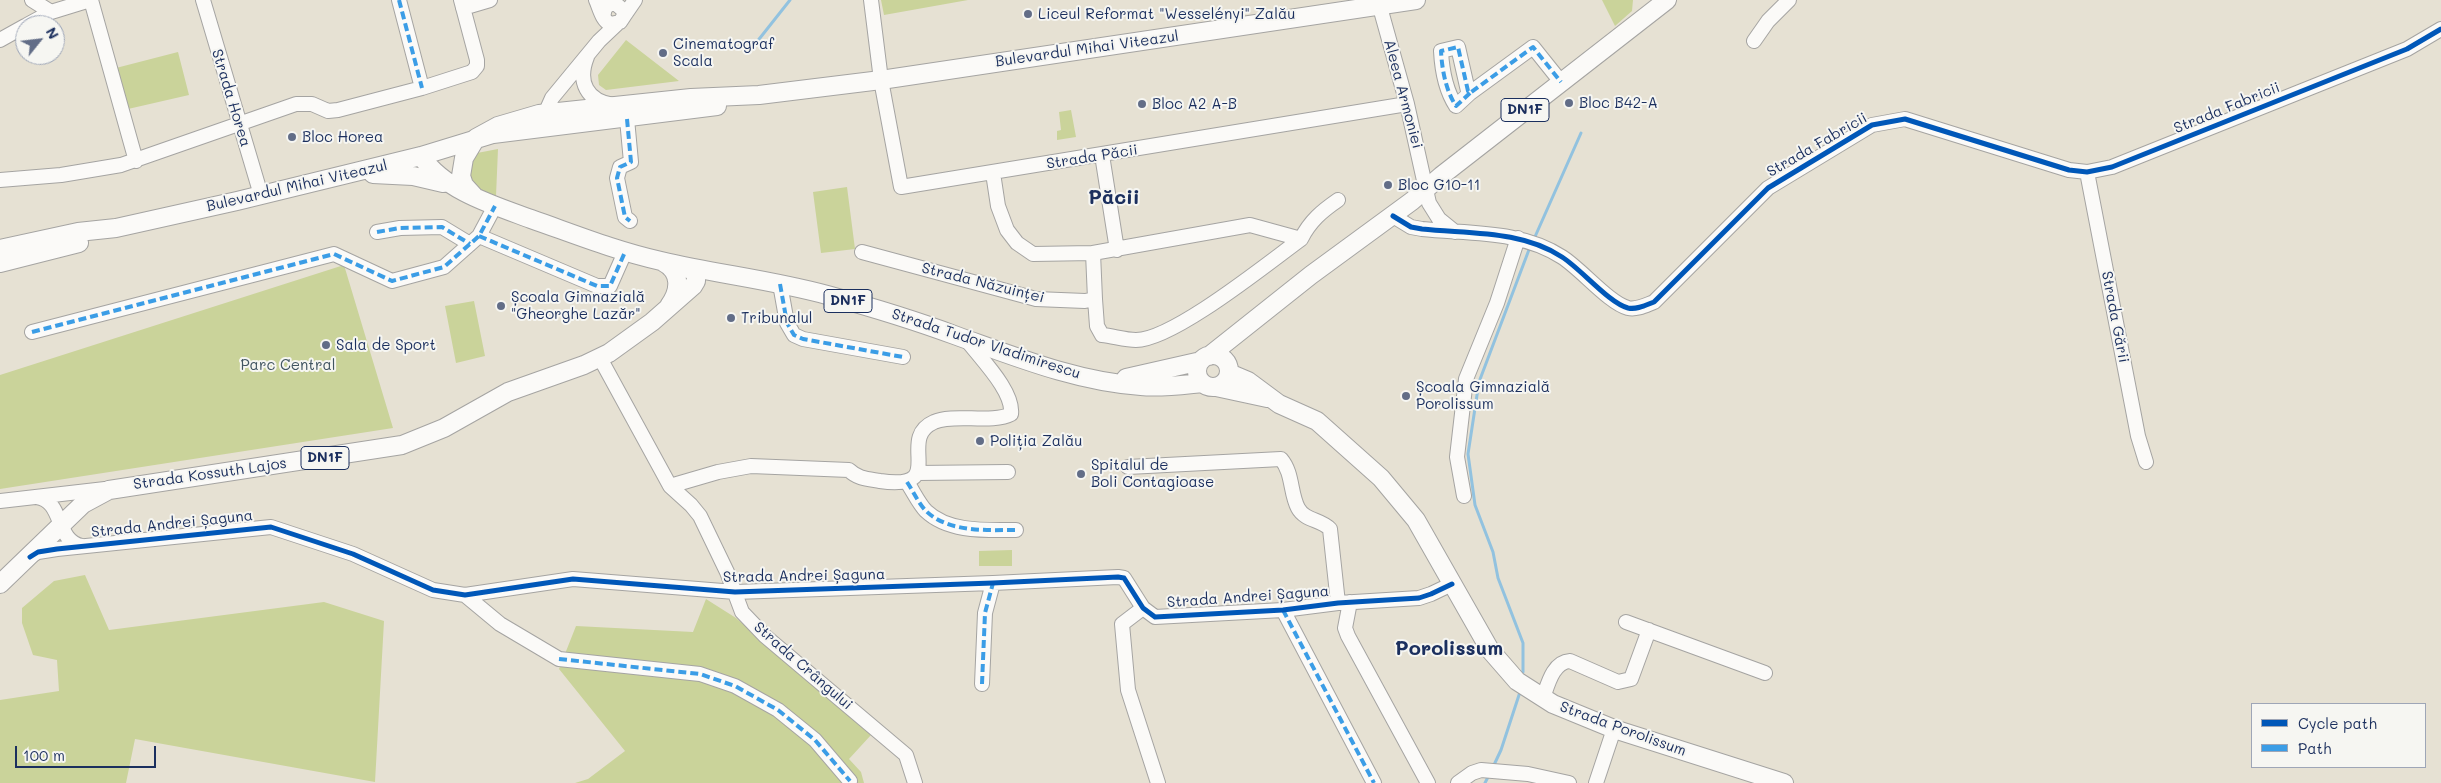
<!DOCTYPE html>
<meta charset="utf-8">
<style>
body{margin:0}
#map{position:relative;width:2441px;height:783px;overflow:hidden;background:#e6e1d3;font-family:Mali,sans-serif}
canvas{display:block}
.legend{position:absolute;left:2251px;top:703px;width:175px;height:65px;box-sizing:border-box;background:#f6f6f2;border:1px solid #9ea6b7;margin:0;padding:6px 9px;list-style:none;font-size:15px;color:#1b2f5e}
.legend li{display:flex;align-items:center;gap:10px;height:25px}
.legend b{width:25px;border:1px solid #9ea6b7}
.north{position:absolute;left:15px;top:15px;width:50px;height:50px;box-sizing:border-box;background:#f6f6f2;border:1px solid #9ea6b7;border-radius:50%;rotate:61deg;font-size:14px;font-weight:700;line-height:20px;text-align:center;color:#1b2f5e}
.north::after{content:'';display:block;margin:auto;width:18px;height:22px;background:#626d87;clip-path:polygon(50% 0,100% 100%,50% 72%,0 100%)}
.scale{position:absolute;left:15px;top:746px;width:141px;height:22px;box-sizing:border-box;border:2px solid #1b2f5e;border-top:0;padding-left:6px;font-size:15px;line-height:18px;white-space:nowrap;color:#1b2f5e;-webkit-text-stroke:4px #f6f6f2;paint-order:stroke}
</style>
<div id="map">
<canvas width="2441" height="783"></canvas>
<ul class="legend">
<li><b style="height:6px;background:#0057b8"></b>Cycle path</li>
<li><b style="height:6px;background:#3b9de6"></b>Path</li>
</ul>
<div class="north">N</div>
<div class="scale">100 m</div>
</div>
<script>
const g = document.querySelector('canvas').getContext('2d');
g.lineJoin = 'round';
function fillPath(path, color) { g.fillStyle = color; g.fill(path, 'evenodd'); }
function strokePath(path, color, width, dash) { g.strokeStyle = color; g.lineWidth = width; g.lineCap = dash ? 'butt' : 'round'; g.setLineDash(dash || []); g.stroke(path); }
function write(font, color, halo, rows, align = 'center') {
  g.font = font + ' Mali,sans-serif'; g.lineWidth = 4; g.setLineDash([]); g.textBaseline = 'middle'; g.strokeStyle = halo; g.fillStyle = color; for (const [text, x, y, turn = 0] of rows) {
    g.save(); g.translate(x, y); g.rotate((+turn || 0) * Math.PI / 180); g.textAlign = isNaN(turn) ? turn : align; if (halo) g.strokeText(text, 0, 0); g.fillText(text, 0, 0); g.restore();
  }
}
fillPath(new Path2D(`
 M881,0H968L884,15Z
 M1602,0H1633L1632,11L1615,26Z
 M626,40L679,81L606,90L599,85L598,75Z
 M178,52L189,95L128,109L116,68Z
 M1071,110L1076,137L1057,140V131L1061,130L1059,112Z
 M498,149L496,196L481,194L469,186L471,158L477,153Z
 M847,187L855,249L821,253L813,192Z
 M344,265L393,428L0,489V375Z
 M474,301L485,356L456,363L445,306Z
 M1012,550V566H979V551Z
 M85,575L109,630L324,602L384,621L375,782L135,739L126,783H0V700L59,691L57,660L33,655L22,623V608L54,581Z
 M706,599L736,618L871,735L849,759L861,772L864,783H575L588,779L625,751L559,669L576,626L693,632Z`), '#cad39a');
strokePath(new Path2D(`
 M756,43L790,0
 M1534,239L1581,133
 M1523,672V643L1498,578L1493,552L1475,505L1468,454L1479,382L1530,247
 M1493,767L1501,750L1520,692
 M1485,783L1489,775`), '#92c2df', 3);
const minor = new Path2D(`
 M32,0L51,12
 M91,0L136,161
 M203,0L261,195
 M399,0L422,88
 M596,0C600,9 602,20 610,24L620,22L624,16L623,10L616,4H610L605,8L603,17
 M871,0L881,80L901,187L1407,104
 M1378,0L1407,104L1429,203L1439,219L1455,232
 M463,8L490,0
 M624,16L635,0
 M27,25L51,12L90,0
 M0,40L25,26
 M1754,41L1768,21L1789,0
 M587,57C577,82 587,101 613,105
 M1470,93L1456,106C1446,91 1442,70 1441,51L1458,47L1468,91L1470,93L1533,47L1561,82
 M627,119L631,162L620,167L617,178L625,217L630,221
 M547,122L548,107L552,98L599,41L617,24
 M1102,155L1117,250
 M2087,172L2138,436L2146,462
 M993,173L998,206L1007,230L1017,243L1033,254L1093,253
 M0,180L61,175L121,165L296,104H312L328,111L338,110L422,88L472,72L477,66V60L461,0
 M1393,216L1411,227L1422,229C1469,234 1521,230 1562,257C1581,269 1609,303 1628,308C1637,310 1646,305 1654,302L1768,188L1872,125L1905,119L2069,170L2087,172L2112,167L2407,49L2441,29
 M377,232L400,228L442,227L470,244
 M479,236L597,286H610L625,252
 M862,252L1036,299L1085,301L1095,299L1093,253L1250,225L1301,239
 M780,284L787,323L794,335L803,339L903,357
 M1095,299L1097,326L1102,335C1113,336 1125,340 1136,340C1173,340 1268,263 1301,239C1310,221 1322,211 1338,200
 M32,332L334,254L392,281L444,267L479,236L495,206
 M600,358L670,486L691,505L700,516L727,572L742,612L765,636L906,755L915,783
 M1128,467L1281,459C1293,473 1290,493 1298,508C1305,521 1321,519 1330,529L1338,603
 M917,473L1008,472
 M907,482C913,491 919,504 926,511C949,533 988,530 1016,530
 M670,486L718,472L751,466L849,470C858,479 868,479 880,481C950,491 895,439 934,422C953,413 992,424 1011,414C1014,391 980,358 966,339
 M1464,496L1457,457L1466,379L1497,303L1518,238
 M37,497C64,501 55,541 82,546
 M0,501L105,489
 M30,556L38,552L57,549L271,527L353,554L433,590L465,595L573,579L735,592L993,583L1118,577L1124,578L1143,608L1155,617L1283,610L1338,603L1419,598L1431,594L1452,584
 M465,595L500,624L559,659L700,674L735,686L778,710L815,740L850,781
 M1350,602L1345,628L1348,636L1428,783
 M1143,608L1122,624L1128,690L1158,783
 M1283,610L1374,783
 M1626,622L1765,673
 M982,684L985,613L993,583
 M1543,698C1548,684 1553,662 1570,661L1618,682L1631,679L1649,630
 M1458,783L1472,773L1481,770L1528,774L1569,783
 M1596,783L1614,729`);
const major = new Path2D(`
 M421,156C445,191 493,205 531,219C574,234 616,251 661,261C716,274 772,280 827,295C871,307 914,320 957,336C1016,357 1078,382 1141,386C1161,388 1182,385 1202,383
 M373,174L413,176L443,183
 M474,196L464,185L461,176L464,158L476,138L498,126L539,114L691,98L759,95L881,80L1416,0
 M0,249L78,232L116,228L237,201L421,156L493,134L717,106
 M663,262C682,272 680,291 669,306
 M0,263L79,243
 M1197 371a16 16 0 1 1 32 0a16 16 0 1 1-32 0Z
 M1209,356L1311,275L1412,201L1441,176L1667,0
 M1229,373L1248,381L1279,404L1317,421L1381,478L1416,520L1490,650L1517,681L1553,704L1614,729L1784,783
 M1126,378L1201,361
 M1216,387L1267,398
 M0,584L83,504L109,490L402,445L444,428L508,392L584,365L609,353L652,322L693,286L696,281V274L687,267`);
strokePath(minor, '#a5a4a2', 16);
strokePath(major, '#a5a4a2', 20);
strokePath(minor, '#fbfaf8', 14);
strokePath(major, '#fbfaf8', 18);
strokePath(new Path2D(`
 M399,0L422,88
 M1470,93L1456,106C1446,91 1442,70 1441,51L1458,47L1468,91L1470,93L1533,47L1561,82
 M627,119L631,162L620,167L617,178L625,217L630,221
 M377,232L400,228L442,227L470,244
 M479,236L597,286H610L625,252
 M780,284L787,323L794,335L803,339L903,357
 M32,332L334,254L392,281L444,267L479,236L495,206
 M907,482C913,491 919,504 926,511C949,533 988,530 1016,530
 M1283,610L1374,783
 M559,659L700,674L735,686L778,710L815,740L850,781
 M982,684L985,613L993,583`), '#3b9de6', 4, [8, 4]);
strokePath(new Path2D(`
 M1393,216L1411,227L1422,229C1469,234 1521,230 1562,257C1581,269 1609,303 1628,308C1637,310 1646,305 1654,302L1768,188L1872,125L1905,119L2069,170L2087,172L2112,167L2407,49L2441,29
 M30,557L38,552L57,549L271,527L353,554L433,590L465,595L573,579L735,592L993,583L1118,577L1124,578L1143,608L1155,617L1283,610L1338,603L1419,598L1431,594L1452,584`), '#0057b8', 5);
for (const [x, y, r, color] of [
 [1028,14,5,"#626d87"],
 [663,53,5,"#626d87"],
 [1569,103,5,"#626d87"],
 [1142,104,5,"#626d87"],
 [292,137,5,"#626d87"],
 [1388,185,5,"#626d87"],
 [501,306,5,"#626d87"],
 [731,318,5,"#626d87"],
 [326,345,5,"#626d87"],
 [1406,396,5,"#626d87"],
 [980,441,5,"#626d87"],
 [1081,474,5,"#626d87"]
]) { const dot = new Path2D(); dot.arc(x, y, r, 0, 2 * Math.PI); g.fillStyle = color; g.fill(dot); strokePath(dot, '#f6f6f2', 2); }
for (const [x, y, w] of [
 [1525,110,48],
 [848,301,48],
 [325,458,48]
]) { const box = new Path2D(); box.roundRect(x - w / 2, y - 11.5, w, 23, 4); g.fillStyle = '#f6f6f2'; g.fill(box); strokePath(box, '#1b2f5e', 1); }
write('bold 14px', '#1b2f5e', null, [
 ["DN1F",1525,110],
 ["DN1F",848,301],
 ["DN1F",325,458]
]);
write('15px', '#1b2f5e', '#f6f6f2', [
 ["Liceul Reformat \"Wesselényi\" Zalău",1038,14],
 ["Cinematograf",673,44],
 ["Scala",673,61],
 ["Bloc B42-A",1579,103],
 ["Bloc A2 A-B",1152,104],
 ["Bloc Horea",302,137],
 ["Bloc G10-11",1398,185],
 ["Școala Gimnazială",511,297],
 ["\"Gheorghe Lazăr\"",511,314],
 ["Tribunalul",741,318],
 ["Sala de Sport",336,345],
 ["Școala Gimnazială",1416,387],
 ["Porolissum",1416,404],
 ["Poliția Zalău",990,441],
 ["Spitalul de",1091,465],
 ["Boli Contagioase",1091,482]
], 'left');
write('15px', '#1b2f5e', '#f6f6f2', [
 ["Bulevardul Mihai Viteazul",1087,49,-8],
 ["Aleea Armoniei",1403,94,75],
 ["Strada Horea",231,98,73],
 ["Strada Fabricii",2227,108,-22],
 ["Strada Fabricii",1817,145,-30],
 ["Strada Păcii",1092,157,-9],
 ["Bulevardul Mihai Viteazul",297,186,-13],
 ["Strada Năzuinței",983,283,14],
 ["Strada Gării",2115,317,79],
 ["Strada Tudor Vladimirescu",986,344,18],
 ["Strada Kossuth Lajos",210,474,-8],
 ["Strada Andrei Șaguna",172,524,-6],
 ["Strada Andrei Șaguna",804,576,-1],
 ["Strada Andrei Șaguna",1248,597,-4],
 ["Strada Crângului",803,666,41],
 ["Strada Porolissum",1623,729,20]
]);
write('15px', '#415561', '#f6f6f2', [
 ["Parc Central",288,365]
]);
write('bold 20px', '#1b2f5e', '#f6f6f2', [
 ["Păcii",1114,198],
 ["Porolissum",1449,649]
]);
</script>
